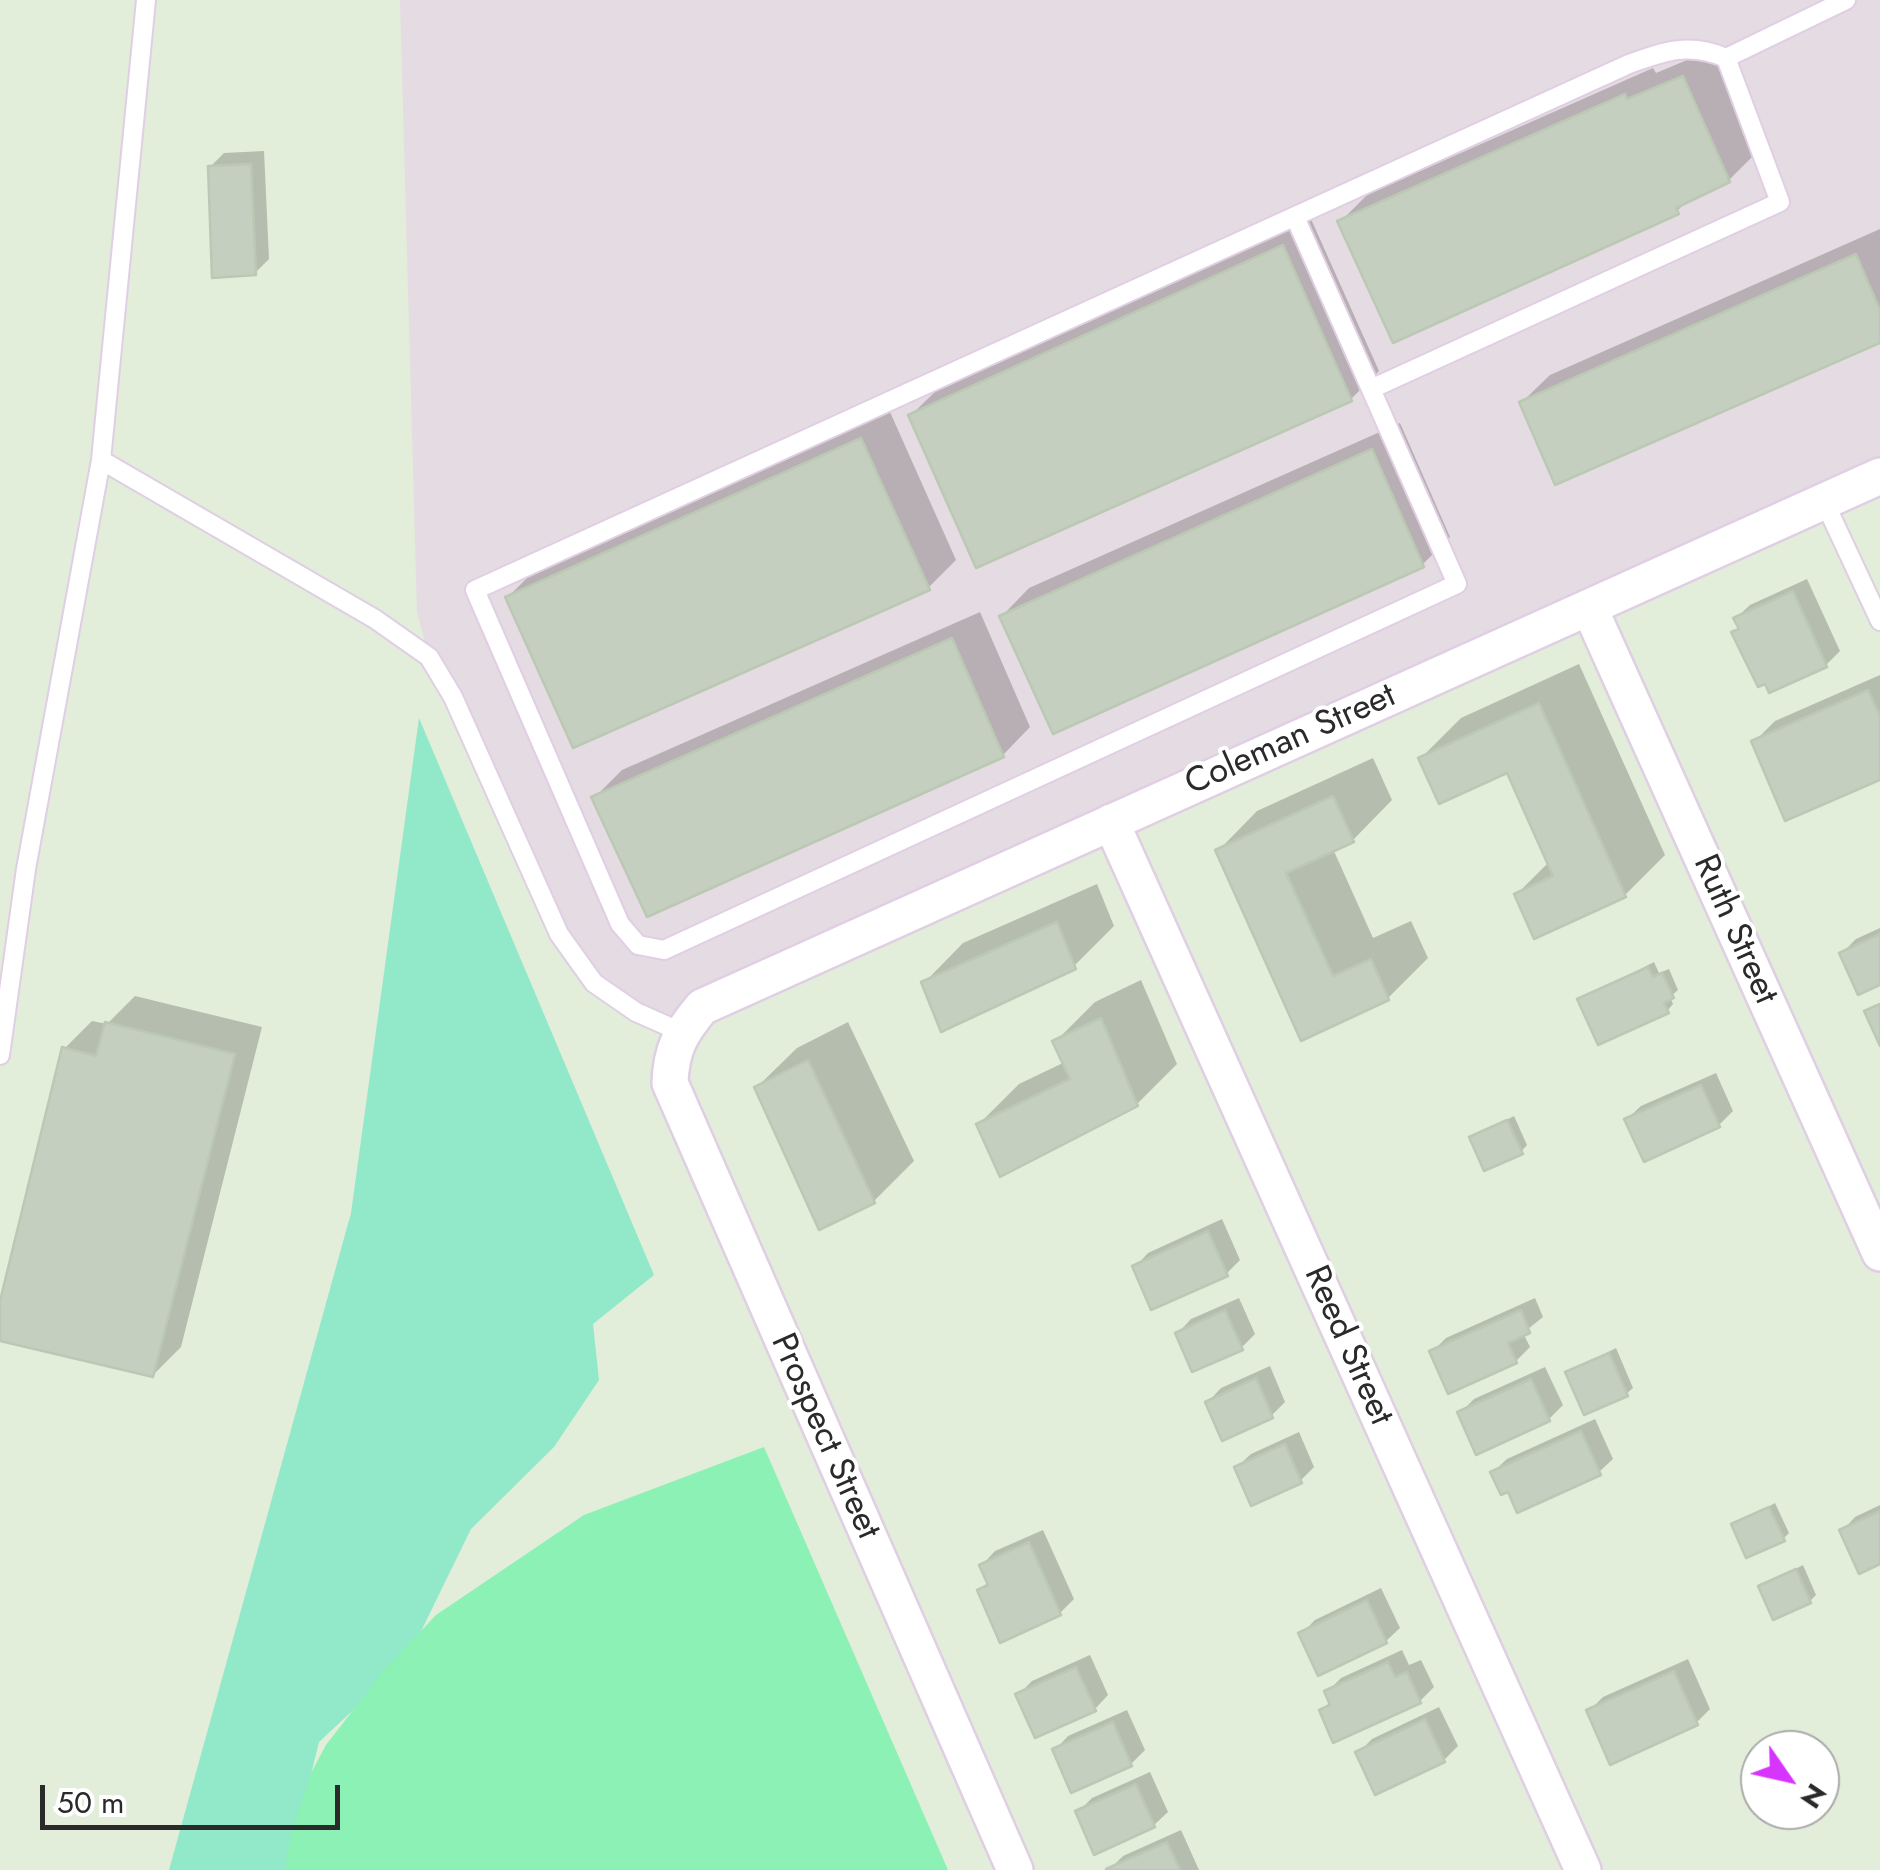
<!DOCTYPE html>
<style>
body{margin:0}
#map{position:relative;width:1880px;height:1870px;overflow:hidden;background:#e2edda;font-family:Jost,sans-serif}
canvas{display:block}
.north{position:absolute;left:1740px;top:1730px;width:100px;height:100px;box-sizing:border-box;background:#fff;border:2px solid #aaa;border-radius:50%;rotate:124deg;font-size:28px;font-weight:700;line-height:40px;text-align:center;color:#2a2a2a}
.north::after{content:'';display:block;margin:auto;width:35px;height:45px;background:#d735ff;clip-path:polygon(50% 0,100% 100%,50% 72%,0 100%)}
.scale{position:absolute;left:40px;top:1785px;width:300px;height:45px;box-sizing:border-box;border:5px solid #2a2a2a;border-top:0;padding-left:12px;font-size:30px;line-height:35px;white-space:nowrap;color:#2a2a2a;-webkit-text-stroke:8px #fff;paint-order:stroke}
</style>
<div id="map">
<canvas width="1880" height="1870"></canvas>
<div class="north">N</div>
<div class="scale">50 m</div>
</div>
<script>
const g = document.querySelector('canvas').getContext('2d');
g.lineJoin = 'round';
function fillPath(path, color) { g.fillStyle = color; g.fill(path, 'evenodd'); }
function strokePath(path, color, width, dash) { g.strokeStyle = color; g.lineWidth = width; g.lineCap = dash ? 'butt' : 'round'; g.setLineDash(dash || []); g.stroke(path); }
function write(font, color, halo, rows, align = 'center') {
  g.font = font + ' Jost,sans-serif'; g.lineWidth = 8; g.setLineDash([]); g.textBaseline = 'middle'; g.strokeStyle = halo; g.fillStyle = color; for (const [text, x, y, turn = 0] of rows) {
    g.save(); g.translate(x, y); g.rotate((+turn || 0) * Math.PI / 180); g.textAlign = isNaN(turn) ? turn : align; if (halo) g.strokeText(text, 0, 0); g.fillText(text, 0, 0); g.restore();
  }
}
fillPath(new Path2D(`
 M400,0H1880V476L681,1032L594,983L559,934L429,657L417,612Z`), '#e5dbe2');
fillPath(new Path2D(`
 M419,718L654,1275L593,1324L599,1380L554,1447L471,1529L407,1660L319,1742L287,1870H169L351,1213Z`), '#91e9ca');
fillPath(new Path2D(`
 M764,1447L948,1870H285L291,1834L311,1773L326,1745L385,1669L436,1615L584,1515Z`), '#8cf1b5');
fillPath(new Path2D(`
 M1711,50L1757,152L1729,180L1690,198L1677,211L1340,222L1368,194L1653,68L1656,73Z
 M264,151L269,259L255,273L210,167L224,153Z
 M1311,219L1379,371L1351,399L911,415L939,388Z
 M1880,229V341L1522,402L1550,375Z
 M890,412L956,560L928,588L508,597L536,569Z
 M1400,423L1450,537L1422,565L1002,616L1029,588Z
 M1807,579L1840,651L1826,665L1734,633L1740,626L1736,618L1750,605Z
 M980,612L1030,727L1003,755L594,798L622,770Z
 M1579,664L1665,855L1625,895L1517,894L1549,862L1508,770L1421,758L1461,718Z
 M1880,675V777L1754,742L1775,721Z
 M1373,758L1392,800L1353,840L1333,849L1373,938L1411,921L1428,958L1388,998L1302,1038L1218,851L1257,811Z
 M1097,884L1114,926L1074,966L924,983L963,943Z
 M1880,928V982L1842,953L1856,939Z
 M1654,962L1659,973L1669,969L1678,990L1670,997L1673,1004L1667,1011L1580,1000Z
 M1141,980L1177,1064L1137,1104L979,1124L1019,1084L1065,1062L1055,1042L1095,1002Z
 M135,996L262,1027L181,1347L153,1375L0,1338V1312L64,1049L92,1021L107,1024Z
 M848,1022L914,1161L874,1201L757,1087L797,1048Z
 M1716,1073L1733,1111L1719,1125L1627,1119L1641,1106Z
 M1514,1116L1527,1145L1521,1152L1472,1138Z
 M1222,1219L1240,1260L1226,1274L1135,1267L1148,1253Z
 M1239,1298L1255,1334L1242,1347L1178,1333L1191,1319Z
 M1535,1298L1543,1317L1523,1333L1530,1347L1516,1361L1432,1352L1446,1338Z
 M1616,1348L1633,1388L1626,1394L1568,1373Z
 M1270,1366L1285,1402L1271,1416L1208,1402L1221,1388Z
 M1545,1367L1563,1405L1549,1419L1460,1413L1474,1399Z
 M1595,1419L1613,1459L1599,1472L1509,1489L1493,1472L1507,1459Z
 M1299,1432L1314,1467L1300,1481L1237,1467L1251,1454Z
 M1775,1503L1789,1533L1783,1539L1734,1525Z
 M1880,1505V1562L1842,1531L1855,1517Z
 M1043,1530L1074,1599L1060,1613L980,1590L989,1581L982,1565L995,1551Z
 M1803,1565L1816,1595L1810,1601L1761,1587Z
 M1381,1588L1400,1628L1386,1641L1301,1634L1315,1620Z
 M1402,1650L1409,1665L1421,1660L1434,1687L1420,1701L1322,1710L1331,1701L1327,1692L1341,1678Z
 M1090,1655L1108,1695L1095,1709L1018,1695L1032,1681Z
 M1688,1659L1710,1709L1696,1723L1589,1711L1603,1697Z
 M1439,1707L1458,1746L1444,1760L1358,1753L1372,1739Z
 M1127,1710L1145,1750L1131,1764L1055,1750L1068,1736Z
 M1150,1772L1168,1812L1154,1825L1078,1812L1092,1798Z
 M1181,1830L1199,1870H1109L1123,1856Z`), '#0003');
const building = new Path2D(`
 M1683,76L1730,182L1676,208L1679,214L1393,343L1337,221L1625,94L1627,99Z
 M251,164L256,275L212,278L208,166Z
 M1283,245L1352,401L976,568L908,415Z
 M1856,254L1880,310V343L1555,485L1519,402Z
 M861,438L930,590L573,748L505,597Z
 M1372,449L1424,567L1053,734L999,616Z
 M1793,591L1827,667L1769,693L1765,684L1758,687L1731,632L1739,629L1733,618Z
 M952,638L1004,757L647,917L591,797Z
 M1868,690L1880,716V780L1785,821L1751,741Z
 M1539,703L1626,897L1534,939L1514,894L1553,876L1507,773L1439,804L1418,758Z
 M1333,796L1354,842L1286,873L1333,976L1371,959L1389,1000L1301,1041L1215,850Z
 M1057,922L1076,969L941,1032L921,982Z
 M1880,934V985L1858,995L1839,953Z
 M1648,967L1653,977L1662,973L1674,998L1664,1003L1669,1013L1598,1045L1577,999Z
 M1880,1004V1046L1864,1011Z
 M1101,1018L1138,1106L1000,1177L976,1124L1070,1079L1052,1041Z
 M105,1022L235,1054L153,1377L0,1341V1301L62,1047L96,1056Z
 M808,1060L875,1203L819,1230L754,1087Z
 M1701,1085L1720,1127L1644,1162L1624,1119Z
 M1507,1120L1523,1154L1484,1171L1469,1137Z
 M1208,1231L1228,1276L1151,1310L1132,1266Z
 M1225,1310L1243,1350L1192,1372L1175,1333Z
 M1521,1310L1530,1333L1508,1343L1517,1363L1448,1394L1429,1351Z
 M1609,1353L1628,1396L1584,1415L1565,1372Z
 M1256,1378L1273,1418L1222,1441L1205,1402Z
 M1531,1379L1550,1421L1476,1455L1457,1412Z
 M1581,1431L1601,1475L1517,1513L1508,1492L1501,1495L1490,1472Z
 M1285,1444L1302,1483L1251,1506L1234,1467Z
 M1769,1507L1785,1541L1746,1558L1731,1524Z
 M1880,1511V1564L1859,1574L1839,1530Z
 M1029,1542L1061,1615L1000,1643L977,1590L988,1585L979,1565Z
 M1796,1569L1811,1603L1773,1620L1758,1586Z
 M1367,1600L1387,1643L1318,1676L1298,1633Z
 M1388,1662L1395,1677L1407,1672L1421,1703L1333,1743L1319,1710L1330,1705L1324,1691Z
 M1076,1667L1096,1711L1035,1738L1015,1694Z
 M1674,1671L1698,1725L1610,1765L1586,1710Z
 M1425,1719L1445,1762L1375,1795L1355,1752Z
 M1113,1722L1132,1766L1071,1793L1052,1749Z
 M1136,1784L1155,1827L1094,1855L1075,1811Z
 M1167,1842L1180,1870H1107L1106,1869Z`);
fillPath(building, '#c5cfc0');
strokePath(building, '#bbc9b4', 2.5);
const service = new Path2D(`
 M146,0L101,460L375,619L429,657L453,697L559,934L594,983L636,1012L681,1032
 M1295,217L1457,584L664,950L638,945L620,924L475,590L1629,64C1665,51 1690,42 1726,58L1846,0
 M1371,389L1780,202L1726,58
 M1824,501L1880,621
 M0,1055L26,869L101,460`);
const minor = new Path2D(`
 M1589,607L1880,1253
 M1111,822L1583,1870
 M1015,1870L670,1083C671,1049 681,1032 702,1007L1880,476`);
strokePath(service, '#e0cfe4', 22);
strokePath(minor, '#e0cfe4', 40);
strokePath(service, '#fff', 18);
strokePath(minor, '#fff', 35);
write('35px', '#2a2a2a', '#fff', [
 ["Coleman Street",1291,741,-24],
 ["Ruth Street",1734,930,66],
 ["Reed Street",1347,1346,66],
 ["Prospect Street",824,1437,66]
]);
</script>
